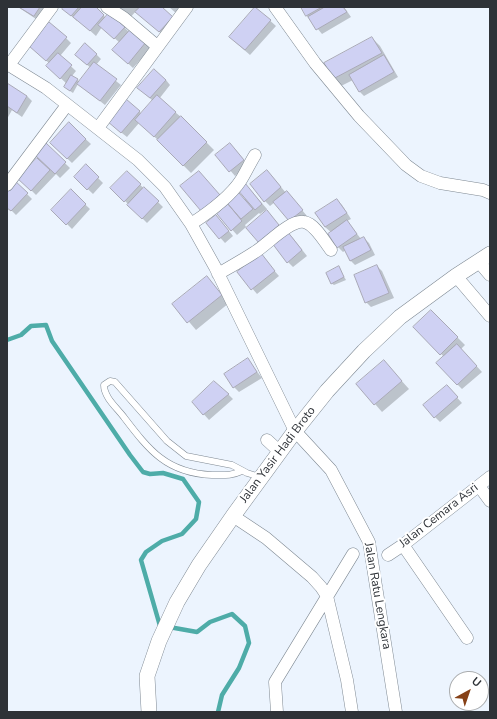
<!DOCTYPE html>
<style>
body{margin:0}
#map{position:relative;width:497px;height:719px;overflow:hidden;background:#ecf4fe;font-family:"Nunito Sans",sans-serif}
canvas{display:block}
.frame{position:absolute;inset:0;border:8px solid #2e3237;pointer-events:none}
.north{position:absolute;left:449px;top:671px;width:40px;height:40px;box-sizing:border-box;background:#fff;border:1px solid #abadaf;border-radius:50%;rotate:40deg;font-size:11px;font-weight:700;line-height:16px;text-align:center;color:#2e3237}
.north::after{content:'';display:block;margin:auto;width:14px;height:18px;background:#864117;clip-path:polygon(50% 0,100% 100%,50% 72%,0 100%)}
</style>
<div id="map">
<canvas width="497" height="719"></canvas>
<div class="frame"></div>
<div class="north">U</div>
</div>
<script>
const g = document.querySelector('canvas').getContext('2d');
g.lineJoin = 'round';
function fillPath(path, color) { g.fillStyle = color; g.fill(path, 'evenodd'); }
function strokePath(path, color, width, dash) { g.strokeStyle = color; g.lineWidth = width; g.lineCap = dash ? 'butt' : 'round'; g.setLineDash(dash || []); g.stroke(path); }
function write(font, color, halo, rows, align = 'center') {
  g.font = font + ' "Nunito Sans",sans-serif'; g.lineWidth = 4; g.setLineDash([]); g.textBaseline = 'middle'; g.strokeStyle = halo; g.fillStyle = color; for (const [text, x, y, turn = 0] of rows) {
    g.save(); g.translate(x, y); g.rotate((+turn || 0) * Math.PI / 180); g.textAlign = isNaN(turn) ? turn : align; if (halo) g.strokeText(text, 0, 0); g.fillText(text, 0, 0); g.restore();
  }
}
fillPath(new Path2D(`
 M18,7H42L46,10L39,21Z
 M65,7H94L106,18L124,27L130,33L132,30L151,48L133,68L119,55L120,43L102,27L96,36L77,19V21L69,14Z
 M113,7H160L172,18L165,37L136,11L129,19Z
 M169,7H183L177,14Z
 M302,7H344L351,17L322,34L307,16Z
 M256,8L276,26L250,55L235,42Z
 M66,38L71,43L60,56L76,71L72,76L80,82L91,68L81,60L96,54L101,59L96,65L121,85L105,105L78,84L73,93L67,89V84L53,71L50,64L35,51Z
 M372,38L380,46L398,77L364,96L359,91L353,80L341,86L334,79Z
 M166,80L170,85L159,99L181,117L214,150L191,173L158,140L139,123L127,137L113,126L126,100L142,114L153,101L144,93Z
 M7,84L27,96L32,101L22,117L12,110L7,119Z
 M69,124L91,144L72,163L51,143Z
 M46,145L70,168L60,178L56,174L36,195L19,178L39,157Z
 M235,149L248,165L235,176L217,155Z
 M86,166L103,183L93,194L75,177Z
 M127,172L163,207L147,223L112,188Z
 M272,176L286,193L291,197L307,216L295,226L275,202L270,206L265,201Z
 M14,181L32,199L16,215L7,206Z
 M245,184L267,209L260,214L259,213L245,225L246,227L237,235L218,214L239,194L245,199Z
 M71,191L90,209L72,229L53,210Z
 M337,200L342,205L351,219L347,221L361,239L364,238L369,243L375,255L355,265L350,260L346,250L343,252L338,247L332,233L325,227Z
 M221,221L233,236L225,243L207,223Z
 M292,237L307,256L293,267L288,262Z
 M265,260L279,276L257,294L239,273Z
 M377,266L382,271L394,298L371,307L366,302Z
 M339,268L346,280L334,285L331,283Z
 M207,277L229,303L196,330L174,304Z
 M431,311L465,345L461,349L482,372L462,389L457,384L444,357L415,327Z
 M248,360L262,378L239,392L234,387Z
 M391,369L409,389L382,412L375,404Z
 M451,391L462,403L440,422L435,417Z
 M228,394L233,399L209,420L193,402Z`), '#0003');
strokePath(new Path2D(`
 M7,340L21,335L31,326L46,325L52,341L130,455L143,472L150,474L163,473L183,479L199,502L196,519L182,534L162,541L146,552L141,560L160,626H161
 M169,627L197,632L210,622L232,614L245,626L249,643L239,668L222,695L218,712`), '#4eaca8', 4.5);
const building = new Path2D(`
 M19,7H40L34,16Z
 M64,7H79L71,16L62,9Z
 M82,7H96L104,15L90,31L73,17Z
 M140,7H162L173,17L159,32L135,12Z
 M255,7L271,20L245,50L229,37Z
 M301,7H322L306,16Z
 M325,7H343L347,12L316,30L308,17Z
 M109,13L125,27L114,39L98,25Z
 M49,22L67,37L46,61L29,46Z
 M131,29L146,42L128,64L112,50Z
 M372,37L382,53L333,79L324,63Z
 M85,43L97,54L87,65L75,55Z
 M58,53L72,65L60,79L46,66Z
 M384,55L394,72L359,92L349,75Z
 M94,62L117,79L100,101L77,84Z
 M154,69L166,80L150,98L137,88Z
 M71,75L78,79L70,91L64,87Z
 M7,83L27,96L17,113L7,106Z
 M157,95L176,112L154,137L135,120Z
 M126,99L140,111L121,133L107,121Z
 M181,116L207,142L183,166L157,140Z
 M69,122L86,139L67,159L50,143Z
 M46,143L66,162L55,174L35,155Z
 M230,143L244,160L229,172L215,155Z
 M37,158L50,170L31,191L17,178Z
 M86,164L99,177L87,190L74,177Z
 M267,170L281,187L264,202L250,184Z
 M127,171L141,184L124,202L110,188Z
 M199,171L220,195L201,211L180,186Z
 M14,180L28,193L11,211L7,208V188Z
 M245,183L262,204L255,210L237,189Z
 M144,187L159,201L142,219L127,205Z
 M71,189L86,204L66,225L51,210Z
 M287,191L303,210L289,221L273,202Z
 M239,193L253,209L241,219L227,203Z
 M337,199L347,213L325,227L315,213Z
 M228,204L242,221L231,231L217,214Z
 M267,210L279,225L259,243L246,228Z
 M216,215L229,231L219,239L206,223Z
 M347,220L357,234L337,248L328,234Z
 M287,231L302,250L287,263L272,243Z
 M364,237L371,250L350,261L343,247Z
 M261,253L275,271L251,290L237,272Z
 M377,265L389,293L365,303L354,275Z
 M339,266L344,277L331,284L326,273Z
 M207,276L222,295L187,323L172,304Z
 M431,310L458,337L440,355L413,327Z
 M457,344L477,366L457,385L436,363Z
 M248,358L257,372L233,388L224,374Z
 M384,360L402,381L374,405L356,384Z
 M214,381L229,394L203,415L192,402Z
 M447,385L458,397L434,418L423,405Z`);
fillPath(building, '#cfd1f3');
strokePath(building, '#a9a9b7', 1);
const service = new Path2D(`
 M242,471C231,476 224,475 212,475C166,473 149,450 123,416C116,407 104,397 104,385L110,381L115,382L167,441L186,456L232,465L247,473L260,477`);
const minor = new Path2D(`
 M107,7L124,18L157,46
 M275,7L315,63L359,116L406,165L421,176L440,183L483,190L490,193
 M7,64L46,88L138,160L165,187L191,224L215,267L295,431L331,470L369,542L396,712
 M9,65L52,7
 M98,128L187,7
 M7,185L67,105
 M191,224C208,213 230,197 241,180C246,172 250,163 255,155
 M479,262L490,275
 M218,274C230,267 243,260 255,252C267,245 290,219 304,222C315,224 324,241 331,250
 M456,276L490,316
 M267,440L280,452
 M479,486L490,501
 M233,516L266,538L312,577L321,587L327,596L347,680L352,712
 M403,545L467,638
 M388,555L403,545L490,477
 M277,712L275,682L353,554`);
const tertiary = new Path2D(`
 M149,712L147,676L159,641L177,602L199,565L233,516L295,431L327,391L364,351L400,317L456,276L490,254`);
strokePath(service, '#7e8892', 7);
strokePath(minor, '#7e8892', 13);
strokePath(tertiary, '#7e8892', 16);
strokePath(service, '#fff', 6);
strokePath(minor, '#fff', 12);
strokePath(tertiary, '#fff', 15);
write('12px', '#2e3237', '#fff', [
 ["Jalan Yasir Hadi Broto",278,455,-53],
 ["Jalan Cemara Asri",439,516,-38],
 ["Jalan Ratu Lengkara",377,596,80]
]);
</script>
